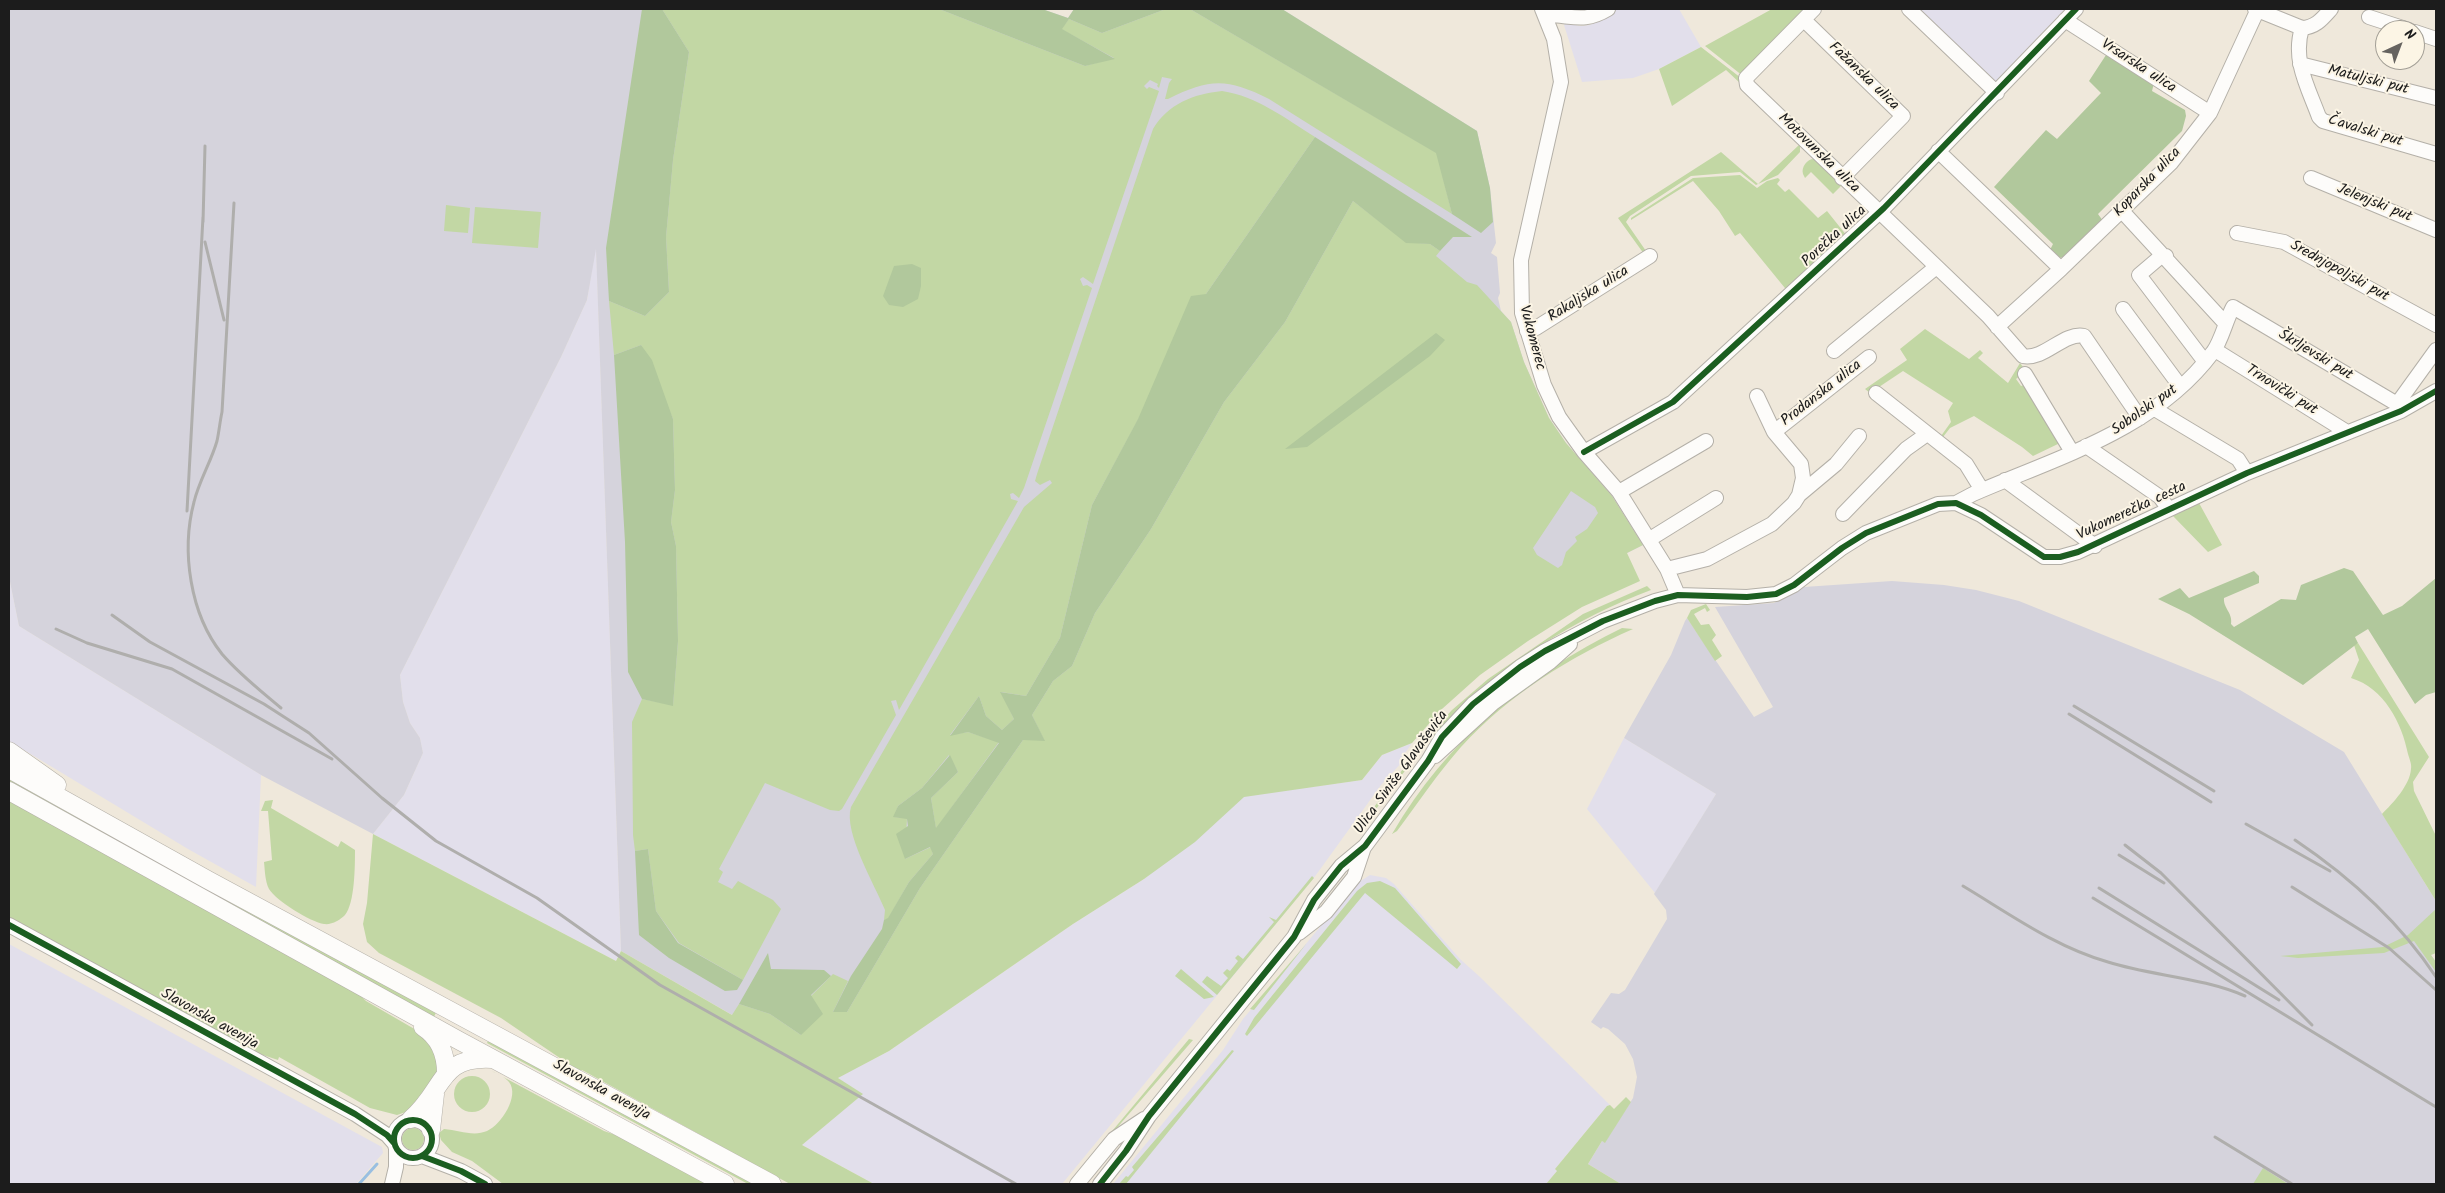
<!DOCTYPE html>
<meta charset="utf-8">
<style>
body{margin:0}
#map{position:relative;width:2445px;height:1193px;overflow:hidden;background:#efe8db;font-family:Kalam,sans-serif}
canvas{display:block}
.frame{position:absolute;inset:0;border:10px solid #1c1c1c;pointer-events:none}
.north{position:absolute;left:2375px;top:20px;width:50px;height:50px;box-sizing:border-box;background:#fcf5e5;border:1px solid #a29e95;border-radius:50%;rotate:43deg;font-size:14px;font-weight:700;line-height:20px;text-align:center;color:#1c1c1c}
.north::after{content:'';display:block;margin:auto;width:18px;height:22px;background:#66635f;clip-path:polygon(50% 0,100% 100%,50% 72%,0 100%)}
</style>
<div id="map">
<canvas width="2445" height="1193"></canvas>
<div class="frame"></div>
<div class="north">N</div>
</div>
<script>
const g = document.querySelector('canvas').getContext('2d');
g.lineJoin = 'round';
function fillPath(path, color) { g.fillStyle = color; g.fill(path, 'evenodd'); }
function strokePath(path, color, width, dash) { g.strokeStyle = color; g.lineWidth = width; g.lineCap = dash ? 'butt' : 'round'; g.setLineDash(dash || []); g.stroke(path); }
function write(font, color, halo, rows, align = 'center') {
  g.font = font + ' Kalam,sans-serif'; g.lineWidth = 4; g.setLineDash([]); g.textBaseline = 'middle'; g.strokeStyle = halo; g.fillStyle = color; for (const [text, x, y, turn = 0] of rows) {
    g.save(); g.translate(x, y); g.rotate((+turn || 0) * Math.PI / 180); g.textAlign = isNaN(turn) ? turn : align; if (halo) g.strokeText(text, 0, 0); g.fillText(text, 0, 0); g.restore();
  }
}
fillPath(new Path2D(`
 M1615,9H1679L1701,47L1659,69L1633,78L1582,82L1564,25L1566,23L1580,26L1590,25Z
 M1919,9H2065L1995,82Z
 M596,245L621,951L616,961L373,834L404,795L423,753L420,738L410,723L403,702L400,675L561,357L587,300Z
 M9,577L19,626L261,775L256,887L188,849L9,741Z
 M1624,738L1716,794L1655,893L1587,809Z
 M1412,743L1403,756L1405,759L1381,785L1316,875L1062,1184H874L802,1145L862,1094L837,1078L889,1051L1073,924L1144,879L1244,796L1362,780L1382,755Z
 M1370,875L1386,878L1394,884L1460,959L1480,977L1610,1105L1607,1106L1555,1169L1557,1171L1546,1184H1113L1223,1050L1243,1019L1356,884Z
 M9,944L382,1147L383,1153L356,1184H9Z`), '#e2dfeb');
fillPath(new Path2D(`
 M9,9H1042L1068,18L1074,9H1282L1477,131L1490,188L1496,243L1491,253L1497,257L1500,293L1498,298L1501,311L1511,322L1524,362L1549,418L1566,443L1612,496L1643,545L1627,553L800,1054L621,951L596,249L587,300L561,357L400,675L403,702L410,723L420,738L423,753L404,795L373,834L261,775L19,626L9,577Z
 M1892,581L1944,585L1976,590L2019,601L2240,690L2344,752L2436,901V911L2416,934L2436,962V1184H1621L1588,1164L1602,1141L1605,1142L1633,1098L1637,1077L1633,1059L1625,1044L1608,1029L1603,1027L1601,1029L1591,1022L1611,993L1619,994L1625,990L1667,919L1666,910L1654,894L1716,794L1624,738L1671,655L1685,621L1687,618L1754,717L1773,707L1715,607L1774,603L1804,587Z`), '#d5d3dc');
fillPath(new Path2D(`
 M662,9H939L1085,66L1114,58L1061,29L1069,19L1102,33L1166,9H1190L1437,153L1452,214L1269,99C1227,78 1210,78 1168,99H1165L1169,83L1172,79L1162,77L1159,88L1157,86L1158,84L1150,80L1144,86L1147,89L1149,87L1159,91L1093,284L1083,277L1080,279L1083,286L1087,285L1092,288L1024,488L1019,498L1013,493L1010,494L1011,499L1018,501L899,710L896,700L891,701L896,715L842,809L839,811L830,810L765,783L719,869L723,872L718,882L732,889L738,881L773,900L781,909L743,980L679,943L656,911L648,849L635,851L633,835L632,722L642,699L673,705L678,641L676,546L671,522L675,490L673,419L641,345L614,355L609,301L645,316L669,292L666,237L673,160L689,52Z
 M1772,9H1807L1743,76L1705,46Z
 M1701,47L1741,78V84L1726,70L1672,106L1659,69Z
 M1222,91C1257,96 1286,119 1315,137L1206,294L1092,505L1060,638L1026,696L1001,692L1014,719L1002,730L986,716L979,696L950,735L968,732L999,742L936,829L931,798L958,772L949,755L922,788L898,806L894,817L907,818L905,859L931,847L933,854L909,882L888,919L884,920L885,910C875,885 843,832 851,807L1024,507L1052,483L1050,480L1040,485L1035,481L1037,474L1153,129C1168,104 1193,94 1222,91Z
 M1800,144V152L1778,175L1758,184L1756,185L1740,172L1691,176L1630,216L1626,222L1646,251L1644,254L1618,218L1721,152L1758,184Z
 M1814,159L1842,185L1833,194L1811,172L1805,178L1803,174C1801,167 1807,159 1814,159Z
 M1740,175L1757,188L1767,181L1778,178L1780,180L1777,184L1785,192L1789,189L1818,218L1827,211L1847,236L1789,293L1740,233L1735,236L1719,211L1693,181L1631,220V218L1693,178Z
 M1353,201L1406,242L1430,244L1440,251L1436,256L1467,282L1477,285L1511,322L1524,362L1549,418L1566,443L1612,496L1643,545L1627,553L1640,581L1582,607L1528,641L1480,675L1442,709L1412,743L1382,755L1362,780L1244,797L1195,842L1144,879L1073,924L889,1051L838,1078L863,1094L802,1145L874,1184H790L582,1070L579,1071L501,1018L379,953L367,942L363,924L367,903L373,834L616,961L621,951L732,1015L739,1004L770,1014L801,1035L811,996L833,974L848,981L833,1012H847L920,888L1023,740H1044L1032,715L1053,681L1072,666L1095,613L1151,529L1224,402L1285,322ZM1571,491L1595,507L1598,513L1587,529L1575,537L1577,541L1566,552L1562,565L1558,568L1537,555L1533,548Z
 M446,205L470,208L468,233L444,231Z
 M475,207L541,212L538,248L472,243Z
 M1925,329L1969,359L1980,350L1983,353L1978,358L2008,383L2020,363L2026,371L2016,379L2021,386L2024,385L2060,443L2033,456L2022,447L1974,416L1950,428L1943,437L1941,436L1951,422L1948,411L1953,403L1903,371L1870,393L1865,389L1907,360L1900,349Z
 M2199,503L2222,545L2208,552L2173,516Z
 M1647,586L1651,590C1580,616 1495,668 1444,724C1417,753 1394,786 1370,817L1368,815L1428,736L1452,710L1488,679L1583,614Z
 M1706,604L1710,610L1707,612L1705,608L1694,614L1701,625L1709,624L1716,635L1712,640L1722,656L1715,661L1687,618L1691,610Z
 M1622,628L1633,629C1570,657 1508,695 1461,747C1438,773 1418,803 1397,831L1392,834C1446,741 1526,675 1622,628Z
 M2358,643L2429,757L2413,782L2414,791L2436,836V901L2382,814C2393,803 2410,785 2411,769C2412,764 2409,758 2408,754C2402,723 2384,688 2351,678L2359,660L2354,645Z
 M9,774L437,1010L434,1017L9,783Z
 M9,796L356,991L366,1001L430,1038L442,1064L425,1097L406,1112L397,1115L370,1108L279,1057L278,1060L254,1052L9,920Z
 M273,800L271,808L338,847L341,841L355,850C355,865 355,903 345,915C340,920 332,925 324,924C311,922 276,901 269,889C265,881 265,871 264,862L272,860L268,811H261L265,801Z
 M1312,876L1314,878L1217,995L1202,982L1207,976L1221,986L1228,978L1223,973L1227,969L1230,971L1238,961L1235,958L1238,955L1243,959L1274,922L1269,917L1276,920Z
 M1380,881L1395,888L1461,964L1457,969L1365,893L1247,1036L1245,1034L1254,1018L1357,891L1367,883Z
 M2436,909V953L2431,955L2436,962V972L2414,941L2384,953L2298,958L2280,956L2383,947L2408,935Z
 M1307,943L1254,1010L1250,1009Z
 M1181,969L1214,997L1204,999L1175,976Z
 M489,1039L758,1184H748L487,1043Z
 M1189,1039L1193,1040L1109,1137L1108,1136Z
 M1232,1050L1234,1051L1126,1184H1119L1126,1176L1128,1177L1134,1170L1132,1167Z
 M492,1071L604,1131L636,1142L715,1184H503L472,1161L452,1152L441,1140L439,1133L444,1129C459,1130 473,1137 487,1131C501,1125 520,1096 509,1082C505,1077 497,1074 492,1071Z
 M454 1094a18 18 0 1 1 36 0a18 18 0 1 1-36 0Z
 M1626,1097L1631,1102L1605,1143L1602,1141L1588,1164L1621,1184H1546L1557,1171L1555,1169L1607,1106L1610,1105L1614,1109Z
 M402 1139a11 11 0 1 1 22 0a11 11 0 1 1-22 0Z
 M2263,1168L2288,1184H2253Z`), '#c2d7a4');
fillPath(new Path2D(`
 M642,9H662L689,52L673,160L666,237L669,292L645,316L609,301L606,248Z
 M939,9H1042L1068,18L1074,9H1166L1102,33L1069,19L1062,29L1115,59L1085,66Z
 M1190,9H1282L1477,131L1490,188L1493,222L1481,233L1452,214L1436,153Z
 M2106,55L2154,83L2152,91L2185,110L2186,116L2182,131L2098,214L2103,221L2064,257L2059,258L2049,252L2053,244L1994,187L2046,130L2057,139L2101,93L2089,81Z
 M1315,137L1472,237H1453L1440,251L1430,244L1406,243L1353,201L1285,322L1224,402L1151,529L1095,613L1072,666L1053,681L1032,715L1045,741L1023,740L920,888L847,1012H833L851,976L882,929L884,920L888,918L909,882L933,854L930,847L905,859L896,834L908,826L907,819L893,817L898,806L922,788L950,755L958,772L931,798L936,828L999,743L968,732L950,736L979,696L986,716L1002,730L1014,719L1000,692L1026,696L1060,638L1092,505L1138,419L1191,296L1206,294Z
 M912,264L921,268V286L918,299L903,307L889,305L883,296L894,266Z
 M1436,333L1445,340L1430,356L1307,447L1285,449Z
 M641,345L652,360L673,419L675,490L671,522L676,546L678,641L673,706L642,699L628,672L625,542L614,355Z
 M2344,568L2353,571L2383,615L2402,606L2436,578V692L2426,695L2415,704L2368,629L2355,637L2358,643L2303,685L2189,614L2158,599L2180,588L2189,598L2254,571L2259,576V583L2224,598C2223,608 2233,613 2231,624L2234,627L2281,599L2296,600L2301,585Z
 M648,849L656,911L678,943L743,980L737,990L725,991L669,958L639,935L635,851Z
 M768,953L771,969L824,970L831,976L811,995L823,1014L801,1035L770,1014L739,1004Z`), '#b1c89c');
strokePath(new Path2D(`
 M359,1184L377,1164`), '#99bfe1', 3);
const minor = new Path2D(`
 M1542,9L1554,39L1561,82L1521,260L1522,313L1544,385L1559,417L1584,452L1619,492L1667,569L1678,595
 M1814,9L1746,78L1747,85L1988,316L2023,356C2045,360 2063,332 2084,336L2140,418
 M1909,9L1997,93
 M2255,9L2302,28
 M2331,9C2322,19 2316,27 2302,28C2292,60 2308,87 2319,117L2323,121L2436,154
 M1546,15C1572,15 1583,24 1608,9
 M2369,17L2409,30
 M1804,20L1903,116L1842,178
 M2065,20L2210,113
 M2415,32L2436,39
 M2300,64L2436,98
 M1938,151L2061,269
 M2311,178L2436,230
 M2122,211L2225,323
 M2237,233L2284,242L2436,325
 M2166,256L2159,258L2139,275L2205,362
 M2123,309L2180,386
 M1997,327L2061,269L2171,163L2210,113L2258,9
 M1527,331L1536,328L1650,256
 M2215,350L2347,432
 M1834,351L1935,268
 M2025,374L2072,452
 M1876,393L1966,464L1982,490
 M1757,396L1774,432
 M2153,408L2238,459L2247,473
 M2401,411L2397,404L2436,350
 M2086,446L2160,497L2168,508
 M1584,452L1673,402L1884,208L2076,9
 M2005,480L2095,546
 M1619,492L1706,441
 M1799,495L1836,464L1859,436
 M1956,503L1973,494C2058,457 2155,430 2213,352C2221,342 2226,320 2233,307L2397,404
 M1843,514L1906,449L1927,434
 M1650,539L1716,498
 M1667,569L1707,559L1772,524L1794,503L1799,495L1803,478L1801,464L1774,432L1869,357
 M1435,756L1493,703L1550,662L1570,644
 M9,925L355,1114L387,1135L394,1143
 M1299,933L1326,912L1354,877L1364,847
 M394 1139a19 19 0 1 1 38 0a19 19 0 1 1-38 0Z
 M422,1156L461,1171L485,1184
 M392,1184L396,1167V1148
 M1077,1184L1114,1139L1144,1119
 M1100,1184L1126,1151L1149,1116L1294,937L1314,900L1341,866L1365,846L1428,761L1442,737L1473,704L1520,667L1545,651L1603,621L1655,601L1678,595L1747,597L1776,594L1794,585L1842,548L1866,533L1938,504L1956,503L1981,515L2044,557H2060L2078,552L2247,473L2401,411L2436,391`);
const major = new Path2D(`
 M9,751L57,785
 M9,769L208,880L772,1184
 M9,791L458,1040L725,1184
 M423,1027C440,1038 446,1054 446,1073
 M411,1119C445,1090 438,1056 492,1059
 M431,1130L435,1094`);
strokePath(minor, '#b4b0a8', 16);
strokePath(major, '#b4b0a8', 19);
strokePath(minor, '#fdfcfa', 14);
strokePath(major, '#fdfcfa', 18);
strokePath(new Path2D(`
 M234,203L222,412C220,421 219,432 217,441C211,462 199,481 194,502C181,551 190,614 222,654C239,674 261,691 281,708
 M203,222L205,146
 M205,242L224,320
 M187,511L203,217
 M112,615L150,642L264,704L309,733L382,798L436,841L537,898L660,985L1016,1184
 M56,629L87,643L172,669L332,759
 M2074,706L2214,791
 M2069,714L2211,802
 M2246,824L2330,871
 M2295,840C2350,877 2399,921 2436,977
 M2125,845L2161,873L2312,1025
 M2119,855L2164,883
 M1963,886C2010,914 2055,947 2108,962C2152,976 2201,977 2245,996
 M2292,887L2389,948L2436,990
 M2099,888L2279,1000
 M2093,898L2436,1107
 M2215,1137L2292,1184`), '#afaeac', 3);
strokePath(new Path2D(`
 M1584,452L1673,402L1884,208L2076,9
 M9,925L355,1114L387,1135L394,1143
 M394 1139a19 19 0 1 1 38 0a19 19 0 1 1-38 0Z
 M422,1156L461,1171L485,1184
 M1100,1184L1126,1151L1149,1116L1294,937L1314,900L1341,866L1365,846L1428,761L1442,737L1473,704L1520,667L1545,651L1603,621L1655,601L1678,595L1747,597L1776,594L1794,585L1842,548L1866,533L1938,504L1956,503L1981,515L2044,557H2060L2078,552L2247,473L2401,411L2436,391`), '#1b5e20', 6);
write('15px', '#1c1c1c', '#fcf5e5', [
 ["Vrsarska ulica",2138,67,33],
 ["Fažanska ulica",1863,77,44],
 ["Matuljski put",2368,81,14],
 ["Čavalski put",2365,132,17],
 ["Motovunska ulica",1818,154,44],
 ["Koparska ulica",2148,183,-46],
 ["Jelenjski put",2374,204,22],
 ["Porečka ulica",1835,237,-43],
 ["Srednjopoljski put",2339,272,29],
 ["Rakaljska ulica",1589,295,-32],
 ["Vukomerec",1531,338,75],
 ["Škrljevski put",2315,356,31],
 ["Trnovički put",2281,391,32],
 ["Prodanska ulica",1822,394,-38],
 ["Sobolski put",2145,411,-35],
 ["Vukomerečka cesta",2132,512,-25],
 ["Ulica Siniše Glavaševića",1402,773,-54],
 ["Slavonska avenija",209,1020,29],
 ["Slavonska avenija",601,1091,29]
]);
</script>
